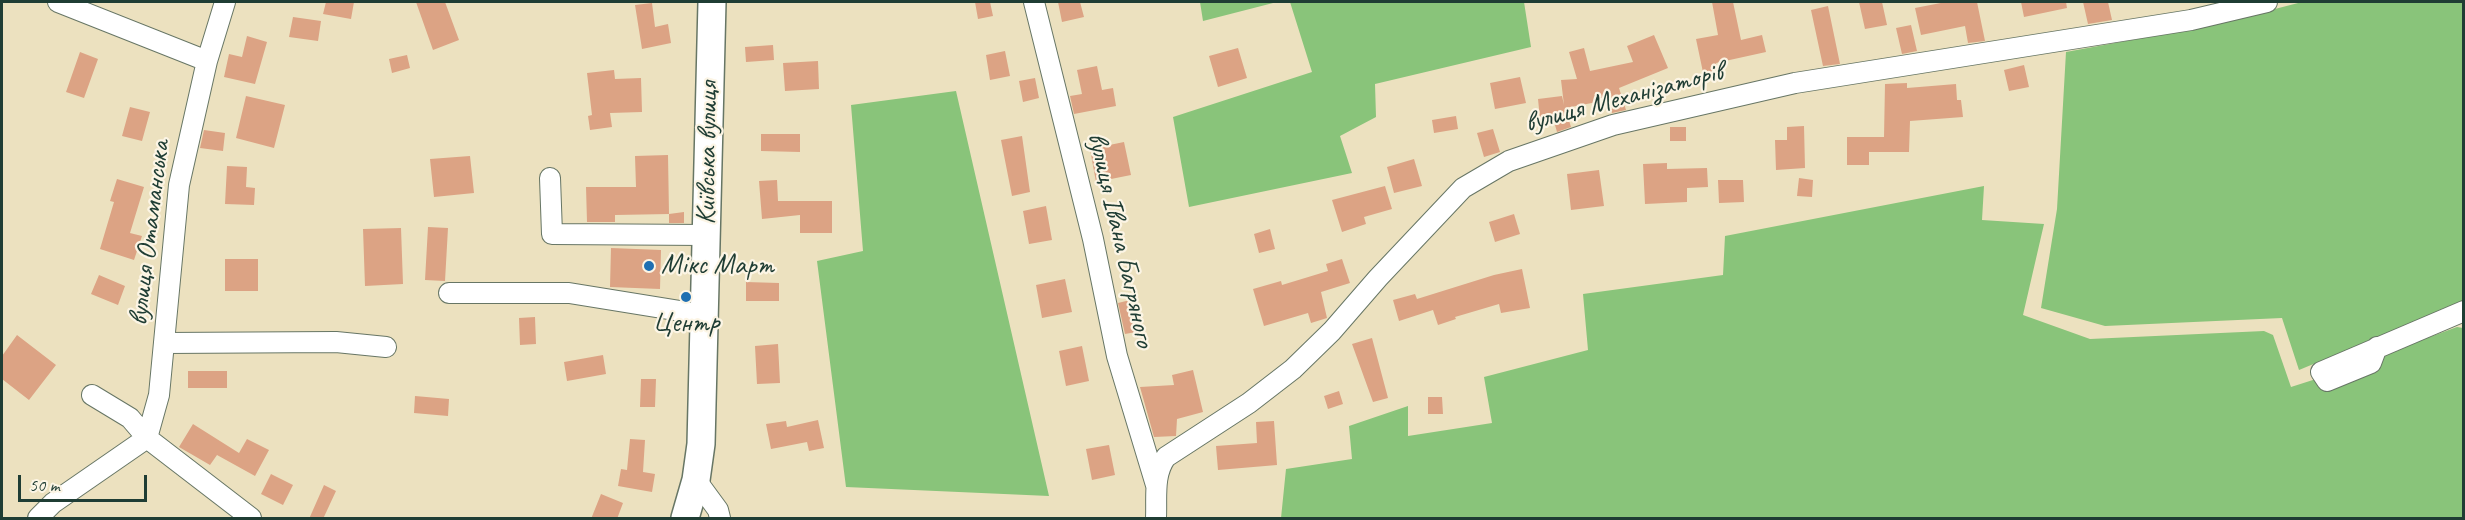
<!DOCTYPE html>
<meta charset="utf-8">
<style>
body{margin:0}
#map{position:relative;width:2465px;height:520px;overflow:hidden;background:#ece1bf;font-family:Caveat,sans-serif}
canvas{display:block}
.frame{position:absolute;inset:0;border:3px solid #1f3d34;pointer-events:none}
.scale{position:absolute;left:18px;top:475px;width:129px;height:27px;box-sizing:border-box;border:3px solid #1f3d34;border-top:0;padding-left:8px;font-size:18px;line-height:21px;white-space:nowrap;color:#1f3d34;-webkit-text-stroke:4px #fcf5e5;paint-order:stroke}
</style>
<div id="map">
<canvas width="2465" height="520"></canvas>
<div class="frame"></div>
<div class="scale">50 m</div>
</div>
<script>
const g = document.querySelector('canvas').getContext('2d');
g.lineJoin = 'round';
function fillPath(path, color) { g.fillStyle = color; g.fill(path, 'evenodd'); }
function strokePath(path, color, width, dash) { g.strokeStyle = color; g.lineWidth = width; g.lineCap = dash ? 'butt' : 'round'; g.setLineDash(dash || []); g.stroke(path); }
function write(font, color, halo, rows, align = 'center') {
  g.font = font + ' Caveat,sans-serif'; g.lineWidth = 4.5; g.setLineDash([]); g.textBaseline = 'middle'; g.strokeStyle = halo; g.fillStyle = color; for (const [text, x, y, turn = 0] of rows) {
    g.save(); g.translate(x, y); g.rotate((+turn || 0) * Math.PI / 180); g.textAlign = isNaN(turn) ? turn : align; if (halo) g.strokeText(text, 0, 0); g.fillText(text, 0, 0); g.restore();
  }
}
fillPath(new Path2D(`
 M1200,2H1277L1203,21Z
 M1290,2H1524L1531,47L1375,84L1376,117L1340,136L1352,173L1189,207L1173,117L1312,72Z
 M2302,2H2463V302L2299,370L2282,318L2105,326L2041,308L2057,209L2066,52L2213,25Z
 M956,91L1049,496L846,487L817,261L863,251L851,105Z
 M1984,186L1982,220L2044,224L2023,315L2090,339L2264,331L2273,335L2291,387L2316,379L2326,389L2377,372L2381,355L2457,327L2463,328V518H1281L1286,469L1352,459L1349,426L1408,406V436L1492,423L1484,377L1588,350L1583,294L1723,275L1725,236Z`), '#89c47a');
fillPath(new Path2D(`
 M326,2H354L351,19L323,14Z
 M416,2H445L459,40L433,50Z
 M975,2H990L993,16L978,19Z
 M1058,2H1080L1084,17L1062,22Z
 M1712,2H1733L1741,40L1762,35L1766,52L1716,63L1718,74L1704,77L1696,39L1718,35Z
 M1859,2H1882L1887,25L1865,29Z
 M1946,2H1977L1985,41L1968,43L1965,26L1921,35L1915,8Z
 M2021,2H2066L2067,8L2024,17Z
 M2083,2H2108L2112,20L2088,24Z
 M652,3L655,27L668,24L671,43L642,49L635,5Z
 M1828,6L1840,64L1823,66L1811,10Z
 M293,17L321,21L318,41L289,37Z
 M1911,25L1917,51L1902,54L1896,28Z
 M1654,35L1668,68L1619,88L1626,110L1612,113L1608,100L1565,108L1571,127L1557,132L1553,118L1540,119L1538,99L1562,96L1564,105L1561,80L1577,79L1569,52L1584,48L1590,71L1633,62L1627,46Z
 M247,36L267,42L255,84L224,77L229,54L242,57Z
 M773,45L774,60L746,62L745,47Z
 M1238,48L1247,78L1218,87L1209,56Z
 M1005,51L1010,76L990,80L986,55Z
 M80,52L98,59L84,98L66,92Z
 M407,55L410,68L392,73L389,59Z
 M818,61L819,89L785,91L783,63Z
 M2024,65L2029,87L2009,91L2004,70Z
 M1097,66L1102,90L1113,88L1116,106L1074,114L1070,96L1082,94L1077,70Z
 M614,70L615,79L641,78L642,112L610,113L612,127L590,130L588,116L592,115L587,73Z
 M1520,77L1526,103L1495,109L1490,83Z
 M1035,78L1039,98L1023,102L1019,81Z
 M1907,83V88L1956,84L1957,100H1961L1963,117L1910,121L1909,152H1869V165H1847V137H1884L1885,84Z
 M246,96L285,105L274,148L236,138Z
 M130,107L150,112L142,141L122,136Z
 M1456,116L1458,129L1434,133L1432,120Z
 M1804,126L1805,168L1776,170L1775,140H1787V127Z
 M1670,127H1686V141H1670Z
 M1493,129L1500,152L1484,157L1477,133Z
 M204,130L225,133L223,151L200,148Z
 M761,134H800V152L761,151Z
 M1022,136L1030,192L1012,196L1001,140Z
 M1124,142L1131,175L1096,182L1090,149Z
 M668,155L669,214L615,215V222H587L586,187H636L635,156Z
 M470,156L474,193L434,197L430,159Z
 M1414,159L1422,186L1394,193L1387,167Z
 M1667,163V169L1707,168L1708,187L1687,188V202L1645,204L1643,164Z
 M227,166L247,167L246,187L255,188L254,205L225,204Z
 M1599,170L1604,206L1571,210L1567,174Z
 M1799,178L1813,180L1812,197L1797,196Z
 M117,179L144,187L130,233L142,236L134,260L100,249L114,202L110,201Z
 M777,180L778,201H832V233H800V215L762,219L759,181Z
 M1718,180H1743L1744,202L1719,203Z
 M1385,186L1392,209L1364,217L1366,224L1342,232L1332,200Z
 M1046,206L1052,240L1029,244L1023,211Z
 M684,212V223H669V214Z
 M1514,214L1520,234L1495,242L1489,222Z
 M428,227L448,228L445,281L425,280Z
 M401,228L403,284L365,286L363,229Z
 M1270,229L1275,249L1259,253L1254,234Z
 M611,248L661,250L660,289L610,287Z
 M225,259H258V291H225Z
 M1342,259L1350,283L1321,292L1327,318L1311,323L1308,313L1264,326L1253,289L1281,281L1282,285L1328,271L1326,264Z
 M1522,269L1530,308L1501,313L1499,304L1455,317L1456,319L1438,325L1433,310L1399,321L1393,300L1415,294L1417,299L1494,275Z
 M99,275L125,286L118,305L91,294Z
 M1065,279L1072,312L1042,318L1036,285Z
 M746,282L779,283V301H746Z
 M1130,300L1136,332L1125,334L1118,303Z
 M535,317L536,344L520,345L519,318Z
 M17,335L56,365L29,400L2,379V356Z
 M1372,338L1388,398L1373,402L1352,344Z
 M778,344L780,383L757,384L755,346Z
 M1082,346L1089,381L1066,386L1059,351Z
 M603,355L606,374L567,381L564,362Z
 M1193,370L1203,412L1177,419L1176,436L1154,437L1140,387L1174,385L1172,375Z
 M188,371H227V388H188Z
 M641,379H656L655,407H640Z
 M1339,391L1343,404L1328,409L1324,396Z
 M415,396L449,399L448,416L414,413Z
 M1428,397H1442L1443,414H1428Z
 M818,420L824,448L809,451L807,442L771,449L766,424L786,421L787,427Z
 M1274,421L1277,465L1218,470L1216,446L1257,443L1256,422Z
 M193,424L239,453L247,439L269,450L255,476L217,455L210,465L179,447Z
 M630,439L645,440L643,472L655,474L652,492L618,486L621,469L627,470Z
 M1109,445L1115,475L1092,480L1086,449Z
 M271,474L293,485L283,505L261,494Z
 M324,485L336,491L323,519H309Z
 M601,494L623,503L617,519H591Z`), '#dca384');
const street = new Path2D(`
 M58,2L207,61
 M1034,2L1093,239L1117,356L1156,485
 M550,178L552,234L706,235
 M449,293H569L705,315
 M165,343L336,342L386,347
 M2377,347L2371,363L2327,381L2321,372L2464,311
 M92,395L130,418L147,438L251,518
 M147,438L159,395L179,185L207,61L225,2
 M696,480L718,510L720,518
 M38,518L53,503L147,438
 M1156,518C1157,497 1153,475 1166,457L1249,403L1293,369L1332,331L1378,278L1463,188L1509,161L1613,125L1795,83L2191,20L2267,2`);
const secondary = new Path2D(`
 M685,518L696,480L701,444L712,2`);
strokePath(street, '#677665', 22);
strokePath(secondary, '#677665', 30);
strokePath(street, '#fff', 20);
strokePath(secondary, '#fff', 27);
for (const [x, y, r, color] of [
 [649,266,6,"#1f6fb2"],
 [686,297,6,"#1f6fb2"]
]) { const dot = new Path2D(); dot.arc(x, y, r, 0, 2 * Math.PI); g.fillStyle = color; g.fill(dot); strokePath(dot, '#fcf5e5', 2); }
write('28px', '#1f3d34', '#fcf5e5', [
 ["вулиця Механізаторів",1624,98,-15],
 ["Київська вулиця",708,153,-89],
 ["вулиця Отаманська",150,233,-83],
 ["вулиця Івана Багряного",1120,240,77]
]);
write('28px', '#1f3d34', '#fcf5e5', [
 ["Мікс Март",661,266],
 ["Центр",686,324,"center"]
], 'left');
</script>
